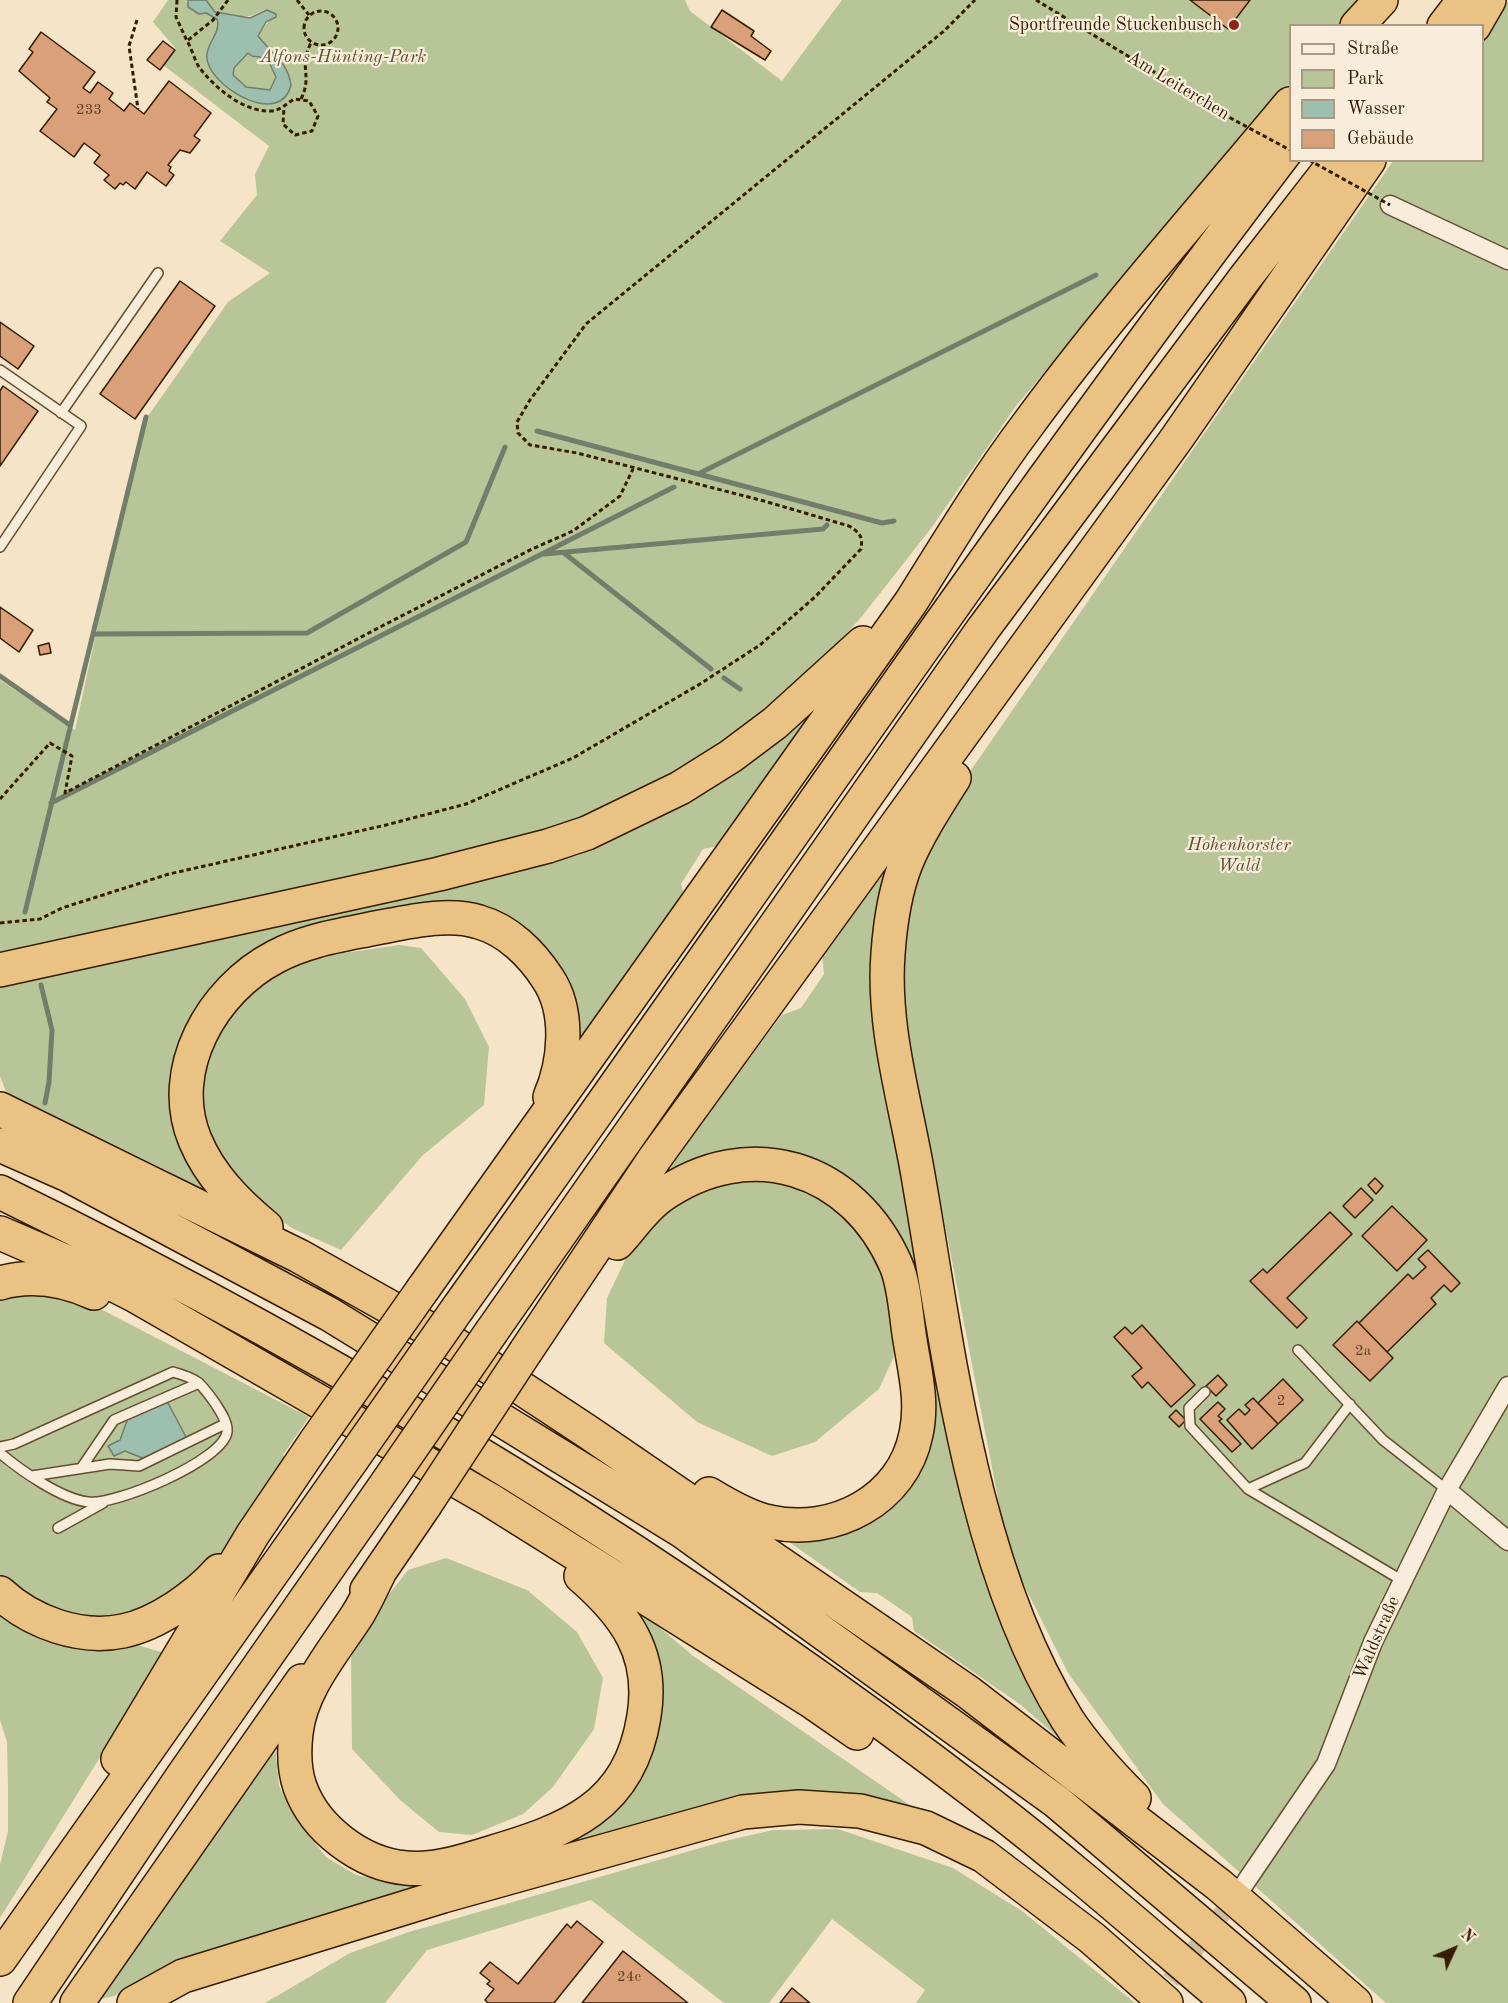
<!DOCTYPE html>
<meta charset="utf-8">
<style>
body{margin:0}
#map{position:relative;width:1508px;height:2003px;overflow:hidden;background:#f5e4c7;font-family:"Old Standard TT",serif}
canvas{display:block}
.legend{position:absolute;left:1289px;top:24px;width:195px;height:138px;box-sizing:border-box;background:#f8eddb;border:2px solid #aa9a83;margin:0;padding:8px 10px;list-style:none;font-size:18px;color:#341d00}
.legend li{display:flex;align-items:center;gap:12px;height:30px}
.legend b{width:30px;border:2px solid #aa9a83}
.north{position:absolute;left:1424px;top:1919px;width:60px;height:60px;-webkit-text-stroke:4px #f8eddb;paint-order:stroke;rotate:46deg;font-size:16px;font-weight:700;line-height:24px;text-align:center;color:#341d00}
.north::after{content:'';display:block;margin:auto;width:21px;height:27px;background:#341d00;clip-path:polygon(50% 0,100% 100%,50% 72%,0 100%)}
</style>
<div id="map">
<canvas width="1508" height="2003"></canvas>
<ul class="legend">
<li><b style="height:8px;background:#f8eddb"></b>Straße</li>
<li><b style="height:16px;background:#b8c598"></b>Park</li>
<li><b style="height:16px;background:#9dbfb0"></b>Wasser</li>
<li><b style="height:16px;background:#daa07a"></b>Gebäude</li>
</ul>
<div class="north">N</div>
</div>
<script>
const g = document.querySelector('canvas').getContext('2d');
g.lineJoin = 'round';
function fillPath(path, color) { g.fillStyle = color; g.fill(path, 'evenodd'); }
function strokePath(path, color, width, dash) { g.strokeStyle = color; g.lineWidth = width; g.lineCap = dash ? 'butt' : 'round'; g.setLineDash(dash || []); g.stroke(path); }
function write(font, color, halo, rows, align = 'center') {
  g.font = font + ' "Old Standard TT",serif'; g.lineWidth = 4.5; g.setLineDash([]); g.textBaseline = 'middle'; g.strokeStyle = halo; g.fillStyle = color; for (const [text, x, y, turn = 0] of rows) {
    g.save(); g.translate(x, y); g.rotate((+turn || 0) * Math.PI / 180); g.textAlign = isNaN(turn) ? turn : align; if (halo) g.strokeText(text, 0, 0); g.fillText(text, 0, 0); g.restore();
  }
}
fillPath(new Path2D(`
 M168,0H188L186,2L199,14L206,13L217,19C221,32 207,44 207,59C207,77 245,102 262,104C268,105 275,102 280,100L277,55L260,39L258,33L276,14L264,10C242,22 237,14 215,12L206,0H685L690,11L782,81L842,0H1362L1340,25L1290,26V86L1182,209L1016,406L932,527L863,615L812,673L688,774L543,836L0,961V680L75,730L141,426L228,302L270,273L220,241L257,195L255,174L269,146L163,65L176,49L153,22Z
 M1508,2V2003H1386L1163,1804L1068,1673L1009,1555L905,1019C900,964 903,911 921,858C928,837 942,816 953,796L1393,161L1482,160L1483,33Z
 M248,53L252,56L267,58L276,77L270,90L246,87L232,74L234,68Z
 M815,710L724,845L703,849L681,884L686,902L575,1061L531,939L353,923L194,1026L210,1195L166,1170L6,1092L0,1076V984L470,882L579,855L678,806L751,760Z
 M922,806L879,940L955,1429L1071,1749L1021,1705L914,1631L912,1617L877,1593L860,1592L785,1539L892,1499L920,1470L935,1394L907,1265L812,1164L641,1202L782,1015L801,1008L824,974L822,955Z
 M399,945L421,948L465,999L489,1047L484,1105L423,1155L341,1250L292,1228L258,1205L229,1177L198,1105L207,1042L269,972L338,946L344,953Z
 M771,1174L825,1193L883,1262L900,1343L879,1389L815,1442L772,1456L697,1422L604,1343L607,1298L636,1237L694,1188Z
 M8,1290L89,1303L309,1417L283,1455L288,1461L227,1546L178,1596L120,1619L59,1615L0,1579V1293Z
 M446,1558L527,1590L577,1632L603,1678L594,1729L553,1787L523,1814L472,1835L439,1832L400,1800L352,1749L351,1657L369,1620L408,1570Z
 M638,1609L692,1655L920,1812L851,1797L173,1966L114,1996L100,1999L275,1745L279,1786L295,1817L326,1857L356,1875L407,1885L493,1864L628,1787L633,1613Z
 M0,1615L32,1633L119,1640L165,1653L0,1918V1865L8,1831V1789L7,1742L0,1720Z
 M838,1829L953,1868L1022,1911L1135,2003H916L925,1990L832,1919L769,2003H724L591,1900L427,1950L385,2003H265L350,1953L409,1932L721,1842L773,1830Z`), '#b8c598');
const water = new Path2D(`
 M188,0H206L215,12L250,18L267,10L276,14V17L266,22L258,36C271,53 288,62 291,85C281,127 216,90 208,63C202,46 222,34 217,19L206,13L199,14L188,7ZM248,53L252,56L267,58L276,77L270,90L246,87L233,75L234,68Z
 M167,1401L187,1439L145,1459L125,1451L114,1456L108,1446L120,1440L128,1418Z`);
fillPath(water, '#9dbfb0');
strokePath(water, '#737e6a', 1.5);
strokePath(new Path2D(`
 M537,431L882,523L894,521
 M700,473L1096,275
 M564,553L711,669
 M544,554L823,529L827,525
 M93,634L307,633L466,542L505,447
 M0,676L70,725
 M724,678L740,689
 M51,803L674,487
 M25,912L146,417
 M41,985L52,1030L49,1082L45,1103`), '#737e6a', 5);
const building = new Path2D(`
 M1190,0H1250L1228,29Z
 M722,10L754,31L751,36L771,51L765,60L711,27Z
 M41,32L95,72L83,88L90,93L98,82L113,93L109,99L124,111L130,103L144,114L169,81L211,113L194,136L200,140L190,153L180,150L168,165L171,167L169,171L174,175L166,186L147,172L135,189L126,182L123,185L120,183L115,189L104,180L109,175L94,163L100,155L84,143L74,157L40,131L57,109L47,102L50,98L19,71L33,52L29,49Z
 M163,41L175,50L160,70L147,60Z
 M180,281L215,306L135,419L100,394Z
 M0,322L34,346L18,369L0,356Z
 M3,386L38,411L0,466V391Z
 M0,607L33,630L19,652L0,638Z
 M49,643L51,653L40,655L38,646Z
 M1375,1178L1383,1186L1376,1194L1368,1185Z
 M1361,1188L1373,1200L1355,1218L1343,1206Z
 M1392,1206L1427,1240L1397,1271L1362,1236Z
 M1330,1212L1352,1234L1287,1298L1307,1318L1297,1328L1250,1281L1263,1269L1267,1273Z
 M1428,1250L1460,1283L1451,1292L1444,1285L1431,1298L1436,1304L1387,1352L1359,1323L1408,1274L1413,1279L1426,1267L1418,1259Z
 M1357,1321L1393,1358L1370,1381L1333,1345Z
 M1142,1325L1195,1385L1171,1407L1148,1382L1142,1388L1132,1376L1142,1368L1114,1337L1125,1327L1132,1334Z
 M1218,1375L1227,1385L1216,1396L1206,1386Z
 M1283,1379L1303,1400L1278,1424L1258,1403Z
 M1253,1398L1278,1424L1252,1449L1227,1420L1239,1409L1245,1415L1250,1410L1245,1405Z
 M1218,1402L1225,1409L1218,1416L1222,1419L1219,1421L1241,1444L1232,1452L1200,1419Z
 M1176,1410L1186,1420L1179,1427L1169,1417Z
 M577,1921L603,1942L554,2003H488L485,2000L494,1989L487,1984L490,1981L480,1973L490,1962L518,1984L567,1924L571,1928Z
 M623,1951L688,2003H582Z
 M792,1988L810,2003H780Z`);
fillPath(building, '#daa07a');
strokePath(building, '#341d00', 1.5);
strokePath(new Path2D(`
 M1154,2002L1238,1893`), '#cebc9f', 18, [18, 9]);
const lane = new Path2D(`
 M0,370L81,426L0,547
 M61,413L158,273
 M1298,1350L1383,1440L1447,1490
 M1205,1392L1189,1408L1190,1426L1248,1489L1403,1581
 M0,1447L14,1444L173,1372C198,1379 200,1382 215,1403C220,1411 228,1422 227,1432C223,1461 114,1506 88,1502C61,1499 20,1470 0,1453
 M82,1467L114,1420L199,1383
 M32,1476L110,1464L139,1466L225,1424
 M1248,1489L1305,1463L1350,1404
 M58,1528L103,1503`);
const street = new Path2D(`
 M1390,205L1508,260
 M1447,1490L1508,1541
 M1243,1886L1326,1764L1373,1642L1447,1490L1508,1386`);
const highway = new Path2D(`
 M1357,26L1381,0
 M1444,26L1464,0
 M1474,26L1489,0
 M954,778C937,805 918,834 906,863C895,891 890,925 888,954C882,1029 907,1107 919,1181C949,1354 973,1568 1067,1719C1086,1748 1110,1774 1134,1798
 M0,970L439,874L548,846L587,833L680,788L731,756L775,723L863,643
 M0,1109L299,1256L450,1341L588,1432L968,1692L1219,1885L1355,2003
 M0,1145L68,1175L329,1314L682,1531L1057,1802L1294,2003
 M0,1192C349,1362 682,1567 990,1804C1072,1867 1150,1936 1229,2003
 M266,1227C237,1203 210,1176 195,1140C166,1070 212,990 275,957C306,940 342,935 376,928C408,922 448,912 479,922C508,930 532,954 548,979C570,1012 565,1062 550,1097
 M0,1233L83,1269L134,1295L490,1500L811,1701L857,1733
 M617,1243C631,1228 644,1208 661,1196C749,1134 853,1166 896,1265C905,1286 906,1317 910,1340C915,1372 923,1402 916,1434C903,1500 834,1536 770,1522C749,1518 727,1505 709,1494
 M0,1283C32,1274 65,1280 94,1293
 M423,1289L911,602C948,543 984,483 1026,427C1108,315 1201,211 1290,104
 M458,1308C735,921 1001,525 1290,146
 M492,1331L983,629L1245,278L1337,160
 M526,1351L655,1158L1177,438L1369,160
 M379,1573C372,1587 366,1601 358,1614C335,1650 301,1688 296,1733C294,1750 294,1770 300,1787C315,1829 361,1864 406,1868C434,1871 463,1861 490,1853C568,1830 630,1807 644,1716C654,1654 626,1615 581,1576
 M367,1590L425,1505
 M0,1593C31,1622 80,1640 123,1631C157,1624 197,1596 219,1571
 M118,1759L253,1534L316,1441
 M0,1959L351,1461
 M30,2003L182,1777L387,1483
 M77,2003L302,1681
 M134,2003L183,1976L443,1896L743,1812L799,1807L860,1811L926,1828L984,1856L1092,1938L1166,2003`);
strokePath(lane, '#644f32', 12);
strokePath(street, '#644f32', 21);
strokePath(highway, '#341d00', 36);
strokePath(new Path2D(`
 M177,0L176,17L187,41
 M228,0L213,20L187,41C192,49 194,59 199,67C214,87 243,112 270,111C280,111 286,104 294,99L309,101L318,116L312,131L295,135L283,124L284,107
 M297,0L309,15
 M1036,0L1223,114
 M304 28a17 17 0 1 1 34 0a17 17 0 1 1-34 0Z
 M137,20L129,46L138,109
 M301,99C313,75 298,67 311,43
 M0,799L50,743L72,756L65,793L382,626L532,549L573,531L620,496L633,469
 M0,923L40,919L62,908L169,874L386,825L466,804L573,758L700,684L760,645L815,597L861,549C863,536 860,533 849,526L764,501L577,453L530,445L518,433L517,422L530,400L586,324L944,31L975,0`), '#341d00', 3, [4.5, 3]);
strokePath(lane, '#f8eddb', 9);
strokePath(street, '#f8eddb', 18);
strokePath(highway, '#eac284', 33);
const highwayBridge = new Path2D(`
 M316,1441L423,1289
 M351,1461L458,1308
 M387,1483L492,1331
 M425,1505L526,1351`);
strokePath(highwayBridge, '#341d00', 36, []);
strokePath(new Path2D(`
 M1223,114L1290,150
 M1309,160L1390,205`), '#341d00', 3, [4.5, 3]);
strokePath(highwayBridge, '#eac284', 33);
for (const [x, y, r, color] of [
 [1234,25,6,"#8f2418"]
]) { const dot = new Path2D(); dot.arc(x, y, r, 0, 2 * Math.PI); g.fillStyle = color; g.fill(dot); strokePath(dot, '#f8eddb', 2); }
write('15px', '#5e3e1e', null, [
 ["233",89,110],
 ["2a",1363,1351],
 ["2",1281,1401],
 ["24c",629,1977]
]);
write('18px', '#341d00', '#f8eddb', [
 ["Sportfreunde Stuckenbusch",1222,25]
], 'right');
write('italic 18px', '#5c4f2e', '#f8eddb', [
 ["Alfons-Hünting-Park",343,57],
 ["Hohenhorster",1239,845],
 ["Wald",1239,866]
]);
write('18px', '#341d00', '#f8eddb', [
 ["Am Leiterchen",1178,86,31],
 ["Waldstraße",1377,1638,-66]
]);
</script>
